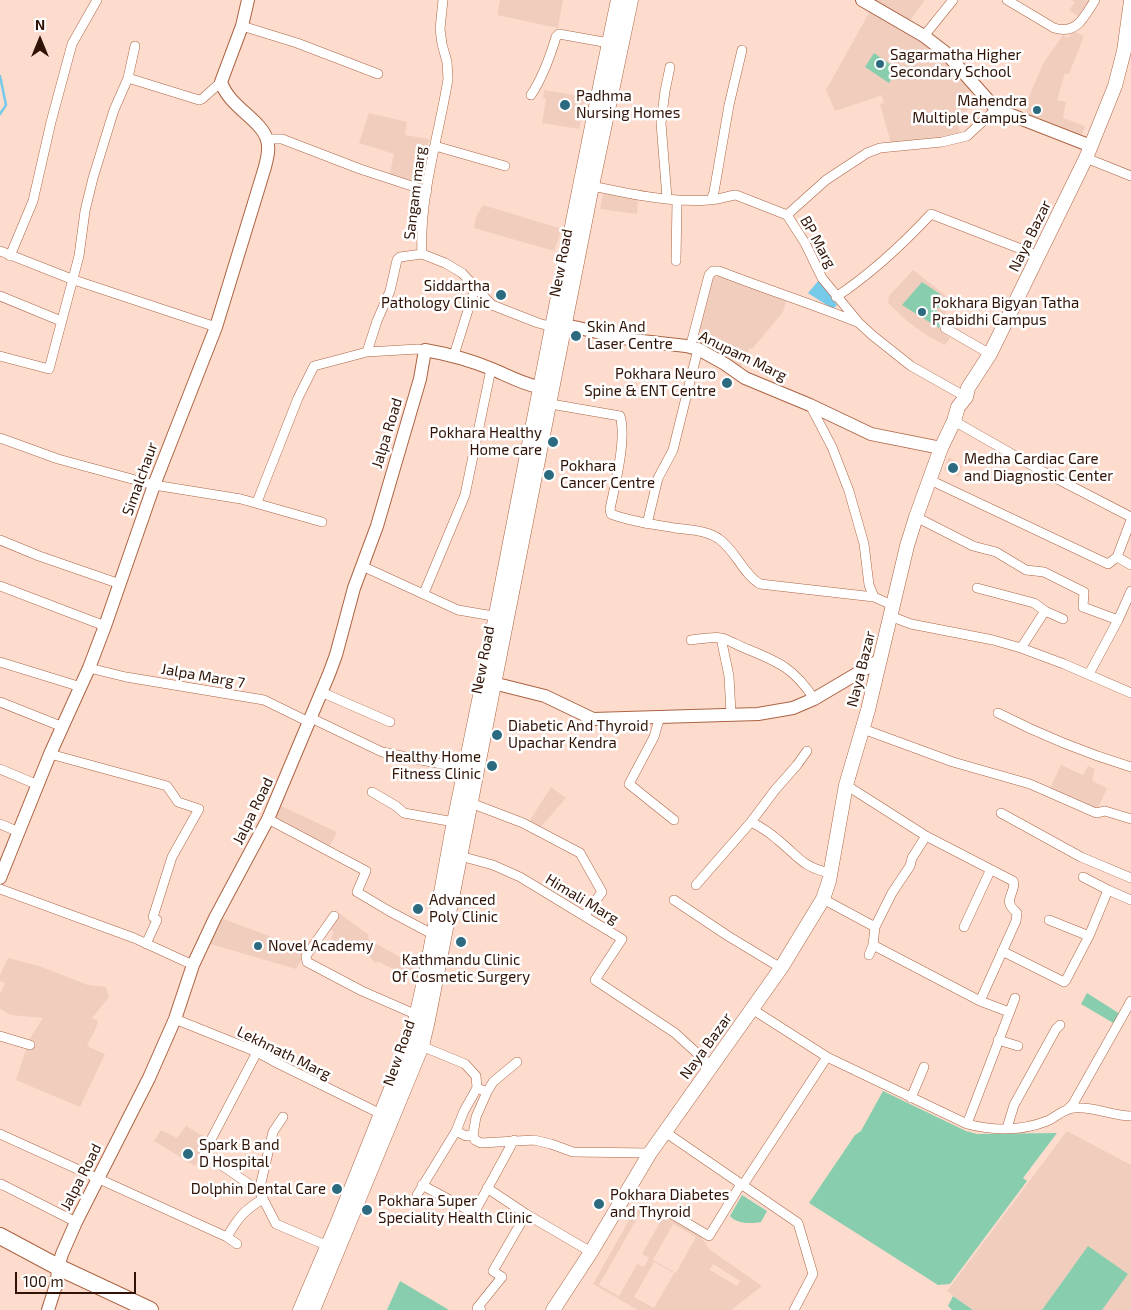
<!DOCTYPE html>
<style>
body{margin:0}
#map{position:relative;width:1131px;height:1310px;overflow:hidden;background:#fddcce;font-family:"Exo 2",sans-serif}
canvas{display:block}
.north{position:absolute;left:15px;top:15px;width:50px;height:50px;-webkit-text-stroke:4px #fff;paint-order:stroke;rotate:0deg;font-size:14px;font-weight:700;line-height:20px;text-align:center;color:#301306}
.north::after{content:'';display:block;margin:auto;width:18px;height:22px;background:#301306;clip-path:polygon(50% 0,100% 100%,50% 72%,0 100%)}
.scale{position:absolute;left:15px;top:1272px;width:121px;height:22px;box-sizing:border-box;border:2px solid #301306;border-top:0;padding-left:6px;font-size:15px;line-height:18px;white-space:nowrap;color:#301306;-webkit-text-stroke:4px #fff;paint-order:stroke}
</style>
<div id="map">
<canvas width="1131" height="1310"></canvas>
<div class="north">N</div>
<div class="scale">100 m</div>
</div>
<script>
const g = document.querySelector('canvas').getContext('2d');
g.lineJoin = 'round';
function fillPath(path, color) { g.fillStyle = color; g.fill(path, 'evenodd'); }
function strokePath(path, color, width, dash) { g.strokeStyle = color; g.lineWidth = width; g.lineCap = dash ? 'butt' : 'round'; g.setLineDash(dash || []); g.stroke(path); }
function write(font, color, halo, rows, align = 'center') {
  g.font = font + ' "Exo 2",sans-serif'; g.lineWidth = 5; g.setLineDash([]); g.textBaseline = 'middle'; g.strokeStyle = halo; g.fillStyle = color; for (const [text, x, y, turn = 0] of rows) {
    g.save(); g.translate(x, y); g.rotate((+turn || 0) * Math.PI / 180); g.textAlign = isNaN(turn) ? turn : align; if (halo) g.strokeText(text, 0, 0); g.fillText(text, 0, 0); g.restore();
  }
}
fillPath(new Path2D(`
 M500,0H563L558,28L497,15Z
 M872,0H925L908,23Z
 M1071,0H1094L1082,19L1069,10L1075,2Z
 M870,11L945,55L962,76L977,103L956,119L962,138L891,148L889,136L880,104L884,103L882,96L886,94L835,111L826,90Z
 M1073,31L1084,36L1069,74L1065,73L1057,100L1066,102L1063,118L1085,126L1082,135L1026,113L1030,94L1044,62L1063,35L1068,38Z
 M544,90L586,97L583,115L577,114L576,120L581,121L579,129L542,123L546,99L543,98Z
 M369,113L407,122L405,135L429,139L422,186L389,178L394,154L359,143Z
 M603,193L638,197L637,214L600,209Z
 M483,205L562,229L554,251L474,228L476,217Z
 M913,270L945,295L946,324L941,331L950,338L945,345L928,336L907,321L888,303L889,296Z
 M715,273L786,301L783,312L752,349L750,348L740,369L694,345L701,311Z
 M949,457L962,466L958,477L944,470Z
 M1061,765L1083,775L1088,766L1095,769L1092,781L1107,788L1097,811L1049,791Z
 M551,787L566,798L540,828L529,822Z
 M281,806L337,832L328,850L274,820Z
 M339,913L369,935L368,939L414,965L408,976L379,962L375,963L367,954L358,949L357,950L331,939L334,931L327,929Z
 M218,917L307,950L296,969L207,943Z
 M8,958L39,966L88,985L106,987L109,997L92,1018L98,1021L96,1028L87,1046L105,1054L80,1107L16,1080L29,1040L43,1018L11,1015L0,1009V994L5,983L0,981V975Z
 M186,1126L209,1139L195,1166L154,1141L161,1130L177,1138Z
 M1067,1131L1131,1165V1310H973L947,1291Z
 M640,1201L700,1235L709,1249L762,1286L731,1310H638L593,1284ZM643,1208L662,1219L642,1254L649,1258L644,1267L637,1264L619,1296L599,1285ZM673,1224L696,1237L676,1273L653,1260ZM654,1262L674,1273L654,1308L634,1297ZM713,1264L740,1281L737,1286L710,1270Z`), '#f1cdbe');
fillPath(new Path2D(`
 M874,53L897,69L889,83L865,67Z
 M922,282L940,294L936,303L940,306L936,310L939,314L936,320L941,324L939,328L902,305Z
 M1087,993L1120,1014L1115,1024L1081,1004Z
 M883,1091L966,1131L977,1134L1057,1133L1023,1178L1027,1181L950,1284L938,1285L809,1203L855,1135L861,1131Z
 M742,1195L767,1211L761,1222C752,1224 736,1224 730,1216Z
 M1088,1246L1128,1274L1102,1310H1042Z
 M400,1281L449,1310H387Z
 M953,1296L973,1310H952L948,1306Z`), '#88ceae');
fillPath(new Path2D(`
 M819,280L837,305L833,309L808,293Z`), '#75caea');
strokePath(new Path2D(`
 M0,76L6,105L0,114`), '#75caea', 2.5);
const street = new Path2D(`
 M443,0L440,29L442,44L447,62L448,79C439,135 419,197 422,254L445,263L462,273L492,305L538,323L557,328
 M1007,0L1054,28C1077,35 1084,17 1095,0
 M242,26L297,43L378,74
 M924,36L953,0
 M128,78L199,100L202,99L221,82
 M531,95C543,77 550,57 556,37L559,34L609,43
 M267,139H282L360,169L427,191
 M435,146L505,166
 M1086,158L1131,176
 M587,185C626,193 669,203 709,200C718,200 727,196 736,195L787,215L805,243L822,278L859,323L872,335L911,366L966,397
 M667,198L661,123L665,91L670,67
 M711,200L714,192L729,105L742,50
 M787,215L826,180L867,153L880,148L942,142L967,136L996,109
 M0,251L74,280L216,327
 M10,256L33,201L51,122L72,44L97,0
 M676,261L677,200
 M0,296L61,321
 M836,297C872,273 902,245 931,214L1039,256
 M945,328L990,354
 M690,348L709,275L713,271H719C765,289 812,304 857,322
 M367,352L377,321L390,291L397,260L400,257L422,254
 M454,355L475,288
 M0,356L49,369L79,256L85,211L93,178L114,110L128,78L135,46
 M545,403L620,416C627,438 615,485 610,509L611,514C631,522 653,524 675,528C689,530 707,530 719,539C736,551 743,574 760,584L874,597L894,606
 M810,405L832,447L849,491L864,544L869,585L874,597
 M954,421L1040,470L1131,517
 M0,438L58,459L154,485L241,499L322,522
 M930,480L1108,564L1117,557
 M257,502L298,398L314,366L367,352L418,349L425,350
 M916,517L973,546L996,552L1026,570L1044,572L1084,592L1083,607L1118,620
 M1131,520L1117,557L1131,565
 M647,524L658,478L673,450L698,349
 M0,540L39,556L120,584
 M362,566L458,610L499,617
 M0,586L105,626
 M977,588L1034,603L1045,611L1021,648
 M424,593L465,495L491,369
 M1045,611L1063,619
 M890,616L911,624L993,640L1021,648L1064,664L1131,693
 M721,638L729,676L731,714
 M691,640C700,639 714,636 722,638C731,641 739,646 747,649C779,662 795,669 814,699
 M0,662L81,687
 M89,668L126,677L264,700L309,722
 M1089,674L1118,620L1131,591
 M321,692L390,722
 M0,702L63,727
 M998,713C1041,735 1085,753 1131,767
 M660,716L654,737L629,784L674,820
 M311,718L382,752L466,769
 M863,729L953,762L1030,784L1096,813L1105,811L1131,819
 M50,754L167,786L178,802L199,809L172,857L153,917L157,920L146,944
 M0,769L38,785
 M846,785L926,836L1013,881L1014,884C1012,899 1003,900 1017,913L1016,921L980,1001
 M372,792L396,806L404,813L454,822
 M468,802L523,823L580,853L602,892L585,915
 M1001,813L1081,857L1131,878
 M268,819L366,871L357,892L389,911L434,935
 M751,822C761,827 770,833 778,840C799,857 802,867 830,873
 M0,824L19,832
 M460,856L493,865L520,877L622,939L595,980L675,1033L711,1066
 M1083,877L1108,890
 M696,885L751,822L775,790L797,765L807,751
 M0,889L134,938L193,965
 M823,899L875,927
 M674,900L728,936L781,968
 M334,916L306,956L307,962L362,991L417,1015
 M964,927L990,871
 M1089,936L1108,890L1131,900
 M873,945L980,1001L1009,1012
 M1002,951L1064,982L1066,980L1089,936L1049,920
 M869,955L873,945L875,927L892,893L910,866L912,858L926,836
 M752,1009L827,1057L967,1124C993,1131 1022,1131 1047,1121C1056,1117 1065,1108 1074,1108C1093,1106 1112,1116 1131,1116
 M175,1019L257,1052L279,1064L381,1114
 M0,1036L30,1045
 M998,1040L1018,1046
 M419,1045L465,1064L476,1076L477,1088L464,1111L456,1131L466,1136L473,1135L475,1140L481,1143L534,1140L551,1144L573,1152L650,1153
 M257,1052L204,1153L259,1191
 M477,1088L487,1092L493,1082L517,1062
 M911,1098L924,1067
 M1068,1109L1073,1104L1131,1001
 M283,1117L273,1132L259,1191L276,1224L328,1246
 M967,1124L1015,998
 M1007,1128L1014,1105L1056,1029L1060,1025
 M665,1132L798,1223L813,1274L794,1310
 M0,1134L227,1237L237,1244
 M473,1135L476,1117L487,1092
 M0,1185L1,1184L76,1222
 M422,1185L474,1213L514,1140
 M743,1185L827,1057
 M487,1188L526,1214L591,1252
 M417,1195L456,1131
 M672,1214L709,1236L741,1184
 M227,1237C238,1218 244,1210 263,1199
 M481,1310L477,1308L502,1277L493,1271L526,1214`);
const secondary = new Path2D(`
 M862,0L924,36L946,53L996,109L1091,146
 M556,323L633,340L686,346L698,349L725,364L745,378L810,405L871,434L941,448
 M485,681L545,696L593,719L758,714L793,708L814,699L880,660
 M0,878L50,754L89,668L105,626L154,485L216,327L265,167C267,158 270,149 267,140C262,120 229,107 221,82L242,26L248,0
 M48,1310L57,1282L58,1267L62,1254L76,1222L149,1078L175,1019L193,965L215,918L268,819L329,674L336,655L354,588L377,526L420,379L425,350C448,354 470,360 492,369C511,377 529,387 550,389`);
const primary = new Path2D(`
 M300,1310L337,1224L410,1041C428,972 439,902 452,832C462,783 472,735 482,686C527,457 570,228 618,0
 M313,1310L422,1046L428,1020L592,186L631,0
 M553,1310L591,1252L650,1153L781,968L823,899L829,881L846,785L868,710L907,546L916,517L941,448L954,421L958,407L966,397L968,388L990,354L1086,158L1115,86L1124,51L1131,1`);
const highway = new Path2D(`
 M0,1236L58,1267L150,1310`);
strokePath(street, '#ac6443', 10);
strokePath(secondary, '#ac6443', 14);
strokePath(primary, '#ac6443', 15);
strokePath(highway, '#ac6443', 18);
strokePath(street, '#fff', 9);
strokePath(secondary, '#fff', 12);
strokePath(primary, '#fff', 14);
strokePath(highway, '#fff', 16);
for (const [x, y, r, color] of [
 [880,64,5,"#2c6a80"],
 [565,105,6,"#2c6a80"],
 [1037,110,5,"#2c6a80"],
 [501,295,6,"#2c6a80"],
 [922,312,5,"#2c6a80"],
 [576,336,6,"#2c6a80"],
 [727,383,6,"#2c6a80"],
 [553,442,6,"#2c6a80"],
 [953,468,6,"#2c6a80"],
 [549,475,6,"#2c6a80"],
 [497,735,6,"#2c6a80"],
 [492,766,6,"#2c6a80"],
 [418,909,6,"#2c6a80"],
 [461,942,6,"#2c6a80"],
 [258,946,5,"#2c6a80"],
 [188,1154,6,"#2c6a80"],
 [337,1189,6,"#2c6a80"],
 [599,1204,6,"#2c6a80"],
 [367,1210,6,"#2c6a80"]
]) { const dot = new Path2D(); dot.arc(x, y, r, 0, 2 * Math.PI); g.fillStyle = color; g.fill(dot); strokePath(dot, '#fff', 2); }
write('15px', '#301306', '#fff', [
 ["Sagarmatha Higher",890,55],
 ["Secondary School",890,72],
 ["Padhma",576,96],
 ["Nursing Homes",576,113],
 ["Mahendra",1027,101,"right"],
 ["Multiple Campus",1027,118,"right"],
 ["Siddartha",490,286,"right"],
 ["Pathology Clinic",490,303,"right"],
 ["Pokhara Bigyan Tatha",932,303],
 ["Prabidhi Campus",932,320],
 ["Skin And",587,327],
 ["Laser Centre",587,344],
 ["Pokhara Neuro",716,374,"right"],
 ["Spine & ENT Centre",716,391,"right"],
 ["Pokhara Healthy",542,433,"right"],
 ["Home care",542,450,"right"],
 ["Medha Cardiac Care",964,459],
 ["and Diagnostic Center",964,476],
 ["Pokhara",560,466],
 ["Cancer Centre",560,483],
 ["Diabetic And Thyroid",508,726],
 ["Upachar Kendra",508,743],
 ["Healthy Home",481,757,"right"],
 ["Fitness Clinic",481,774,"right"],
 ["Advanced",429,900],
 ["Poly Clinic",429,917],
 ["Novel Academy",268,946],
 ["Kathmandu Clinic",461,960,"center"],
 ["Of Cosmetic Surgery",461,977,"center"],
 ["Spark B and",199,1145],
 ["D Hospital",199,1162],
 ["Dolphin Dental Care",326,1189,"right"],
 ["Pokhara Diabetes",610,1195],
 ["and Thyroid",610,1212],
 ["Pokhara Super",378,1201],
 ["Speciality Health Clinic",378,1218]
], 'left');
write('15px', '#301306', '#fff', [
 ["Sangam marg",415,193,-83],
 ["Naya Bazar",1030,236,-64],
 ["BP Marg",818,242,61],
 ["New Road",561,263,-79],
 ["Anupam Marg",743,356,26],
 ["Jalpa Road",387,433,-73],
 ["Simalchaur",140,479,-70],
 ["New Road",483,660,-79],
 ["Naya Bazar",861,669,-76],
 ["Jalpa Marg 7",203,676,10],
 ["Jalpa Road",253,811,-64],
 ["Himali Marg",582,899,31],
 ["Naya Bazar",706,1046,-54],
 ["Lekhnath Marg",284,1053,26],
 ["New Road",399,1053,-71],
 ["Jalpa Road",81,1177,-63]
]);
</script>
